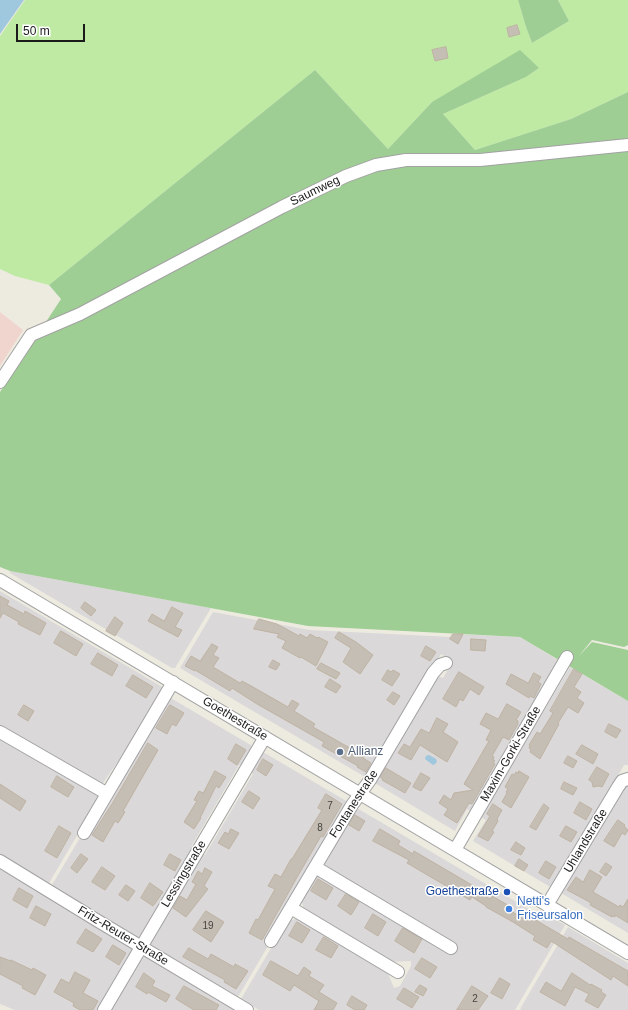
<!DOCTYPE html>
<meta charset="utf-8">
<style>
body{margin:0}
#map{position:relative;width:628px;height:1010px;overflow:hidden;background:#edebe0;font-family:Arial,sans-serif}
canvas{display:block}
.scale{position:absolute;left:16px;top:24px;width:69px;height:18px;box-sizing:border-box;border:2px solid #1b1b1b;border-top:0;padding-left:5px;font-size:12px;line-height:14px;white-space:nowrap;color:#1b1b1b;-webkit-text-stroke:3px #fff;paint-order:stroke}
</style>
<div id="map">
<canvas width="628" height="1010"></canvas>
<div class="scale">50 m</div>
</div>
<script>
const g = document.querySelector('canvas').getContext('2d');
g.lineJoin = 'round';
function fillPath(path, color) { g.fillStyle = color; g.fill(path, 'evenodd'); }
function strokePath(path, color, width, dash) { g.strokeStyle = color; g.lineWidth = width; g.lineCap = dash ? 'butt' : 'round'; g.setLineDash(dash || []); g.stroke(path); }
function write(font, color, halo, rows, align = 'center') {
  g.font = font + ' Arial,sans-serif'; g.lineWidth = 3; g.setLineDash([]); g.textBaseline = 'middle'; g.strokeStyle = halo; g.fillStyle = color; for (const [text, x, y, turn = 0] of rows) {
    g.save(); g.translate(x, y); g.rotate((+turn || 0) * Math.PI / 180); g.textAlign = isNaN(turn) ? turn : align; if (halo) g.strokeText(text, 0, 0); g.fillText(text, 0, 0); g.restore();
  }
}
fillPath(new Path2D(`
 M10,571L211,608L175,668H172L10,573Z
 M0,591L164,688L125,751L101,786L0,728Z
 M213,612L309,630L451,637L453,634L520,637L561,662L472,812L467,809L455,831L373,782L436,675L443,678L453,661L441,654L367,778L180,668Z
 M570,667L628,701V765H624L552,888L473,841L486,820L481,817Z
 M169,697L254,747L242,767L239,765L191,847L194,849L139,938L52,885L81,836Z
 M0,735L101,795L49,883L0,854Z
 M263,752L348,802L264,944L268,946L238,997L150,944L202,854L205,855L253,774L251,772Z
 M628,785V933L561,893L624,787Z
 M355,807L542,917L544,913L565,925L515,1010H259L241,999L287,921L300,918L386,969L394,988L400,986L411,966V961L390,962L304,911L301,898Z
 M0,869L42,894L88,918L135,948L133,954L98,1010H15L0,1004Z
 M568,927L628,963V1010H522L520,1009Z
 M144,955L235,1010H111Z`), '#dad8d8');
fillPath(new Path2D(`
 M0,312L23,330L0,366Z`), '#f0d4ce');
fillPath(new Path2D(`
 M25,0H518L526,27L532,43L569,21L558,0H628V92L571,119L475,150L443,114L526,77L539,68L432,102L388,149L315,70L49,285L15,276L0,269V36Z`), '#beeaa4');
fillPath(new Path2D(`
 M518,0H558L569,21L532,43L526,27Z
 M520,50L539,68L526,77L443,114L475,150L571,119L628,92V645L624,647L592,640L578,657L592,642L628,650V701L520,637L308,626L10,571L0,567V392L61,299L49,285L315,70L388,149L432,102Z`), '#9ece94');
fillPath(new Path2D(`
 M0,0H24L0,34Z
 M429,755L436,759L437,762L435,764L433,765L425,759L426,756Z`), '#9fc7dd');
const building = new Path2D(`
 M517,25L520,34L509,37L507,28Z
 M446,47L448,58L435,61L432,50Z
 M0,596L9,601L7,605L24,614L25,611L46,623L40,635L18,624L19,622L3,613L0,618Z
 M85,602L96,610L91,616L81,608Z
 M172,607L183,613L175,627L182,630L178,637L148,621L152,614L164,621Z
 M115,617L123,623L115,636L106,631Z
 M259,619L277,624L299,636L300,634L307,638L310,634L317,638L318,637L328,642L316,666L301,657L300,658L282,648L286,641L277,637L279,634L254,629Z
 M61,631L83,644L76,656L54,643Z
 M339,632L356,642L373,655L360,674L343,662L351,648L335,638Z
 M453,634H463L458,644L450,639Z
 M471,639L486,640L485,651L471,650Z
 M212,644L218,647L213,655L219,658L213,667L240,683L242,681L253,687L288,707L292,700L299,704L294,711L315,724L313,727L364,756L363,758L371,763L366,772L357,767L358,766L322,746L324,742L257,704L232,688L230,691L195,670V671L185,666L191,656L200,661Z
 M426,646L436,652L430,661L421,656Z
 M98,653L118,665L112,676L91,664Z
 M273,660L280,664L276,670L269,667Z
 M321,663L340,673L336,679L317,669Z
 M574,669L582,674L574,687L581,692L577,698L584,703L578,713L568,707L558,723L559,724L540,759L530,752L531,750L529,748L530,746L529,745L537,732L540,734L545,726L553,713L550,711Z
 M388,670L391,672L393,670L400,674L392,686L382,680Z
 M459,672L484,687L479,695L470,689L463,701L460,699L456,707L443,699Z
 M534,673L541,677L538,682L541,684L534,698L530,696L529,698L506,684L511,674L528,683Z
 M133,675L153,687L146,698L126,686Z
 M330,679L341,686L336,693L325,687Z
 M393,692L400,696L394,705L387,700Z
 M507,704L521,712L516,720L518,721V724L509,740L503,737L492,756L494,757L493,760L495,761L493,763L495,764L472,804L469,803L457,823L444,815L448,809L439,803L444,795L451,800L454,793L473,790L464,784L489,741L486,740L491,730L480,724L486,713L498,719Z
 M24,705L34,711L28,721L18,715Z
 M170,705L184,713L176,726L172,724L167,734L156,728Z
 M437,718L448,724L443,732L458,742L447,762L420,745L411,760L398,753L404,744L410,747L421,729L429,733Z
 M609,724L621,730L616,738L605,732Z
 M148,743L158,750L123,811L125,812L118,823L115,821L103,842L92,835L112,804Z
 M236,744L246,750L237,765L228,759Z
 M582,745L598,754L593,764L576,754Z
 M568,756L577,761L573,768L564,763Z
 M263,759L273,765L266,776L257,770Z
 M597,767L609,774L602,787L599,786L593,787L592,782L589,780Z
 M386,768L411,783L405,793L382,780L383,779L380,777Z
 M215,771L226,777L219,788L216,786L200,818H201L194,829L184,822L197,801L194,800L199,791L203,793Z
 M519,771L529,777L511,808L502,802L507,793L506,792L508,789L505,787L512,774L514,775L516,772L518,773Z
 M421,773L430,778L421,791L413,787Z
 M57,776L74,787L68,797L51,787Z
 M564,782L577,788L573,795L561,789Z
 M0,784L26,801L20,811L0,798Z
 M249,791L260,798L253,809L242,802Z
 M326,794L342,804L323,837L321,836L296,879L262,940L249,933L256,919L258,920L275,889L268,886L275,874L281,877L291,859H292L322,810L318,808Z
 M580,802L592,809L586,820L574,813Z
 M493,804L502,810L497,819L498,821L492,831L494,832L488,841L478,836L490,816L487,814Z
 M544,804L549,808L536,830L530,827Z
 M355,815L365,821L359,831L349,825Z
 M618,820L625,825L624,826L628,830L625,835L622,833L614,847L604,841Z
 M59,826L71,833L57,858L45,851Z
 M566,826L577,832L571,842L560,836Z
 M231,829L239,833L229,849L218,843L225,832L228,834Z
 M380,829L400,841L398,845L405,849L413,854L414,851L477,888L476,890L490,899L492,896L513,908L511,911L524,919L527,915L568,939L569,937L628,971V986L613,976L611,980L551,941L547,948L533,940L535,936L513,922L486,907V906L472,897L470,900L407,863L409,860L373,841Z
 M516,842L525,848L521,855L511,850Z
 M81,854L88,859L77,873L71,868Z
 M170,854L181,860L175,871L164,865Z
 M519,859L528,865L524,871L515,866Z
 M546,861L556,867L549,879L539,873Z
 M606,863L612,867L606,876L600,872Z
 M102,867L115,876L105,890L92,882Z
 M205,868L212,872L204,886L208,889L186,917L173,908L180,896L187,900L196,884L192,882L198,871L202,874Z
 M590,870L602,877L593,892L619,907L620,905L623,907L628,899V923L615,915V917L612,916V917L590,905L591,903L584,899L567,890L576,877L583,882Z
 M318,879L333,888L326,900L311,891Z
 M150,883L163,892L153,906L141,898Z
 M126,885L135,891L128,901L119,895Z
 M19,888L33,896L27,908L13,900Z
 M346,894L359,902L351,915L338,906Z
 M36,906L51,914L45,926L30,918Z
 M206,911L224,922L211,942L193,930Z
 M373,914L386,922L378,936L365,928Z
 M297,922L310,930L302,943L289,936Z
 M403,928L422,939L414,953L395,941Z
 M86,929L102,939L93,952L77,943Z
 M324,937L338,946L331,958L316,950Z
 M113,945L126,953L119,965L106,957Z
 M189,948L208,959L211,954L234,967L235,964L248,971L236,989L224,982L225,980L183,957Z
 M0,957L11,961V960L32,970L33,968L46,975L35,995L22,988L23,986L0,974Z
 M422,958L437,967L430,978L415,969Z
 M271,961L298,976L304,967L311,972L309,976L324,985L319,992L337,1003L333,1010H314L319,1001L294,985L290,991L263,975Z
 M75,972L90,980L83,993L98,1001L93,1010H80L73,1006L74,1003L54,992L61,979L69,983Z
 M144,973L155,981L152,986L170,995L166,1002L148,992L147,994L136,987Z
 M572,973L590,985L591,984L602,990L601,992L606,995L598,1008L585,1001L589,994L575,987L565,1006L540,992L546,982L561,991Z
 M500,978L510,984L502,999L491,993Z
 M420,985L427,989L423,996L415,992Z
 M184,986L219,1005L216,1010H194L176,999Z
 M472,986L488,996L478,1010H457Z
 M404,988L419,997L412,1008L397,999Z
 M352,996L367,1005L364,1010H355L347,1005Z`);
fillPath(building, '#c5beb4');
strokePath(building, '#bfb3a3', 1);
const minor = new Path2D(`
 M0,382L31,335L80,314L282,207L346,176L376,165L406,160H480L628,145
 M0,580L628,953
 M0,732L106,793
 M84,833L173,682
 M455,850L567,657
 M0,861L98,921L247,1010
 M315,867L451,948
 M547,905L618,787L622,781L628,779
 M291,908L398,972
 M271,941L352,805L370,780L433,673L440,665L446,663
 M104,1010L265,737`);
strokePath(minor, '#a2a2a2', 14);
strokePath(minor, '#fff', 12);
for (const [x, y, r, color] of [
 [340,752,4,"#5c6f8a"],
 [507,892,4,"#1a4fb4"],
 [509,909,4,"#3f7fe0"]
]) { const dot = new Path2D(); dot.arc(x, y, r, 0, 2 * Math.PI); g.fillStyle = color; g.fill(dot); strokePath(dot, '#fff', 1.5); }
write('10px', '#464441', null, [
 ["7",330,806],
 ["8",320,828],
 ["19",208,926],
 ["2",475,999]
]);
write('12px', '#1b1b1b', '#fff', [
 ["Saumweg",315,191,-26],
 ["Goethestraße",235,719,31],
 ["Maxim-Gorki-Straße",511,754,-60],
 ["Fontanestraße",354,804,-57],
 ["Uhlandstraße",586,841,-59],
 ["Lessingstraße",184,874,-59],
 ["Fritz-Reuter-Straße",123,936,31]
]);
write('12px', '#4e5e75', '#fff', [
 ["Allianz",348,752]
], 'left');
write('12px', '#164399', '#fff', [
 ["Goethestraße",499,892]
], 'right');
write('12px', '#366cbe', '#fff', [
 ["Netti's",517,902],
 ["Friseursalon",517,916]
], 'left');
</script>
